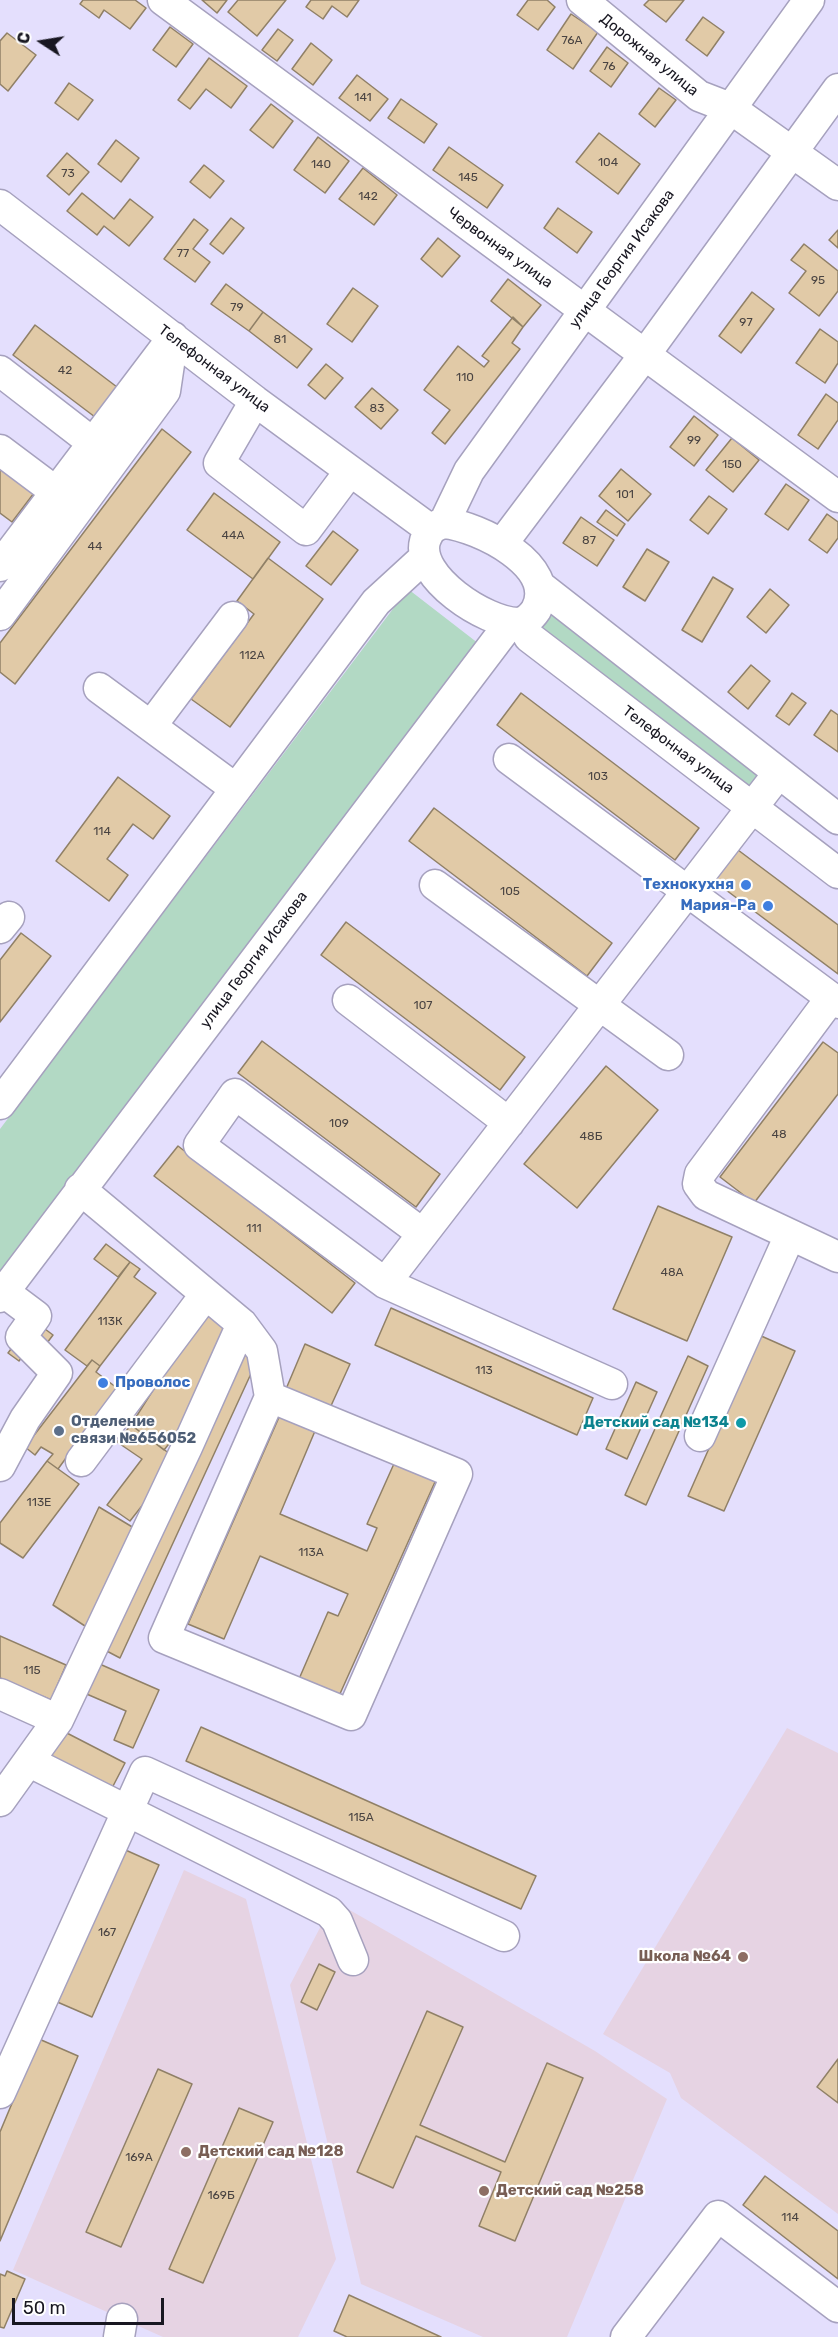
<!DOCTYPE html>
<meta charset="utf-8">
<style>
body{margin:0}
#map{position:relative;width:838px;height:2337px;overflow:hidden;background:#e4dffd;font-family:Rubik,sans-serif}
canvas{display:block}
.north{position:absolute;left:12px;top:12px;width:60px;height:60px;-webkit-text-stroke:4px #fff;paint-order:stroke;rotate:282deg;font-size:16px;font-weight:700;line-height:24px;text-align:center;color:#181721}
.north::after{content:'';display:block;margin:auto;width:21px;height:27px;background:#181721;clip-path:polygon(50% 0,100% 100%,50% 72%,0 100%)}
.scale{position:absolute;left:12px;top:2298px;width:152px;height:27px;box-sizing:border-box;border:3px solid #181721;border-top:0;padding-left:8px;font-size:18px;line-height:21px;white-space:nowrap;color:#181721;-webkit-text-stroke:4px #fff;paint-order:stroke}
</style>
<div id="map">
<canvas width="838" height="2337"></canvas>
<div class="north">С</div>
<div class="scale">50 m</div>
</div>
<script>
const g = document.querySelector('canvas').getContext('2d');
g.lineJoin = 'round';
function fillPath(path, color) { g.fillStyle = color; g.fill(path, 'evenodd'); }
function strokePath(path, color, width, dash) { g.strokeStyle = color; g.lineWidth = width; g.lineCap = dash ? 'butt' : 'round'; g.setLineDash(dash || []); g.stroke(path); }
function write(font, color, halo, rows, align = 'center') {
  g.font = font + ' Rubik,sans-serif'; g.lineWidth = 4.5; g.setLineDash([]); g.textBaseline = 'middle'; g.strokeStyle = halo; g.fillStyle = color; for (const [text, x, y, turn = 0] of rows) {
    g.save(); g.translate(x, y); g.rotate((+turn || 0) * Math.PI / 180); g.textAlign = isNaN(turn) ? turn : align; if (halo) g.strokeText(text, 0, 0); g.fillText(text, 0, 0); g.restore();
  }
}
fillPath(new Path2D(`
 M787,1728L838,1753V2214L681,2098L670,2073L603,2034Z
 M184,1870L246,1899L336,2259L298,2337H163L13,2270Z
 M334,1901L595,2051L667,2099L567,2337H483L361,2284L290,1985Z`), '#e6d3e3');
fillPath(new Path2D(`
 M408,589L483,647L0,1289V1129Z
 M548,610L758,775L751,786L745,787L535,628Z`), '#b2d9c4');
const building = new Path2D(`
 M83,0H135L146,8L130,29L104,10L99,18L80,4Z
 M202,0H227L217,13Z
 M238,0H286L257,36L228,12Z
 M311,0H359L347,17L332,6L323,19L306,7Z
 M528,0H547L555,7L538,30L517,15Z
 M649,0H684L666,22L644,5Z
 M571,14L598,32L573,69L547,50Z
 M703,17L724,32L707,56L686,40Z
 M170,27L193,44L176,67L153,50Z
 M278,29L293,40L277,61L262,50Z
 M7,33L36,55L8,91L0,84V41Z
 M311,43L332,60L313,85L292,69Z
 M607,47L628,63L611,87L590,71Z
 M209,58L247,86L231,108L206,89L190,109L178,100Z
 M357,75L388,99L370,121L339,98Z
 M69,83L93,100L78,120L55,103Z
 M659,88L676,100L655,127L639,114Z
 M401,99L437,124L424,143L388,118Z
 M271,104L293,121L273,148L250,130Z
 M599,133L640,164L618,194L576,162Z
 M318,137L349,161L325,193L294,170Z
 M116,140L139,158L121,182L98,164Z
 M449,147L503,185L487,208L433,170Z
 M67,153L89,172L69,195L47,176Z
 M204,165L224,181L210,198L190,182Z
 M363,168L397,195L374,225L339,199Z
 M82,193L114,219L130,199L153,217L129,246L104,226L97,235L67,211Z
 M558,208L592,232L577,253L544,228Z
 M231,218L244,228L223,254L210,244Z
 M194,219L208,230L193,249L210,262L195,282L164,259Z
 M838,230V248L829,240Z
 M438,238L460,256L442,277L421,259Z
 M804,244L838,271V291L819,316L789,293L806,271L791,260Z
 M508,279L541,305L523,327L491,301Z
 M226,284L263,312L249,331L211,304Z
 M353,288L378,306L352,342L327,324Z
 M752,292L774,309L741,353L719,336Z
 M263,312L312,349L297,368L249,331Z
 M513,317L523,327L512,343L520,349L445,444L432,433L450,410L424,390L458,346L484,367L489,361L482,356Z
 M35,325L117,387L95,417L13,355Z
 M820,329L838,342V363L825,383L796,363Z
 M326,364L343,378L325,399L308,385Z
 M372,388L398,410L381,429L355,407Z
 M826,394L838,403V420L818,449L798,435Z
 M694,416L718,435L694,466L670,447Z
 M162,429L191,452L15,684L0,672V643Z
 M732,438L759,460L733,492L706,470Z
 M0,467L34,493L12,522L0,513Z
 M621,469L651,494L628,521L599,496Z
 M786,484L809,500L788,530L765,514Z
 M214,493L280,542L253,579L187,530Z
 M709,496L727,509L708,534L690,520Z
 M606,510L625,524L617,536L597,522Z
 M827,514L838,522V538L827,553L809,540Z
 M581,517L614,540L597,566L563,543Z
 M333,531L358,550L331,585L306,566Z
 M647,549L669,562L645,601L623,587Z
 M268,558L323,599L230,727L191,699L254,614L237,601Z
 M713,577L733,589L702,642L682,630Z
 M770,589L789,605L766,633L747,617Z
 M751,665L770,681L748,709L728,692Z
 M521,693L699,828L675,860L497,725Z
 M792,693L806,703L789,725L776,716Z
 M831,710L838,715V752L814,735Z
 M118,777L170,816L153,839L133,824L107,859L128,875L109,901L56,861Z
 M434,808L612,943L587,976L409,841Z
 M738,850L838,925V974L714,881Z
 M346,922L525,1057L500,1090L321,955Z
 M21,933L51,956L0,1022V960Z
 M262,1041L440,1174L416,1207L238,1073Z
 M823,1042L838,1053V1094L754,1203L720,1177Z
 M606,1066L658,1110L577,1208L524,1164Z
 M178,1146L355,1283L332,1313L154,1176Z
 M658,1206L732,1237L687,1341L613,1309Z
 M106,1244L130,1262L118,1277L94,1259Z
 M130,1262L140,1269L134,1277L156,1293L100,1366L92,1360L87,1366L65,1350Z
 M391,1308L593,1398L577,1435L375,1345Z
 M216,1313L229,1323L180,1430L164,1450L131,1425L196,1322Z
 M37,1323L53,1335L47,1343L31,1331Z
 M759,1335L795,1351L724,1511L688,1496Z
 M305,1344L350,1364L330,1408L286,1389Z
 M14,1345L25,1353L19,1361L8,1353Z
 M241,1347L255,1365L120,1658L101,1648Z
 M688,1356L708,1366L646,1505L625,1495Z
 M92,1360L100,1366L96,1372L117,1388L58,1469L47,1461L53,1454L41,1447L35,1455L25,1447Z
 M636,1382L657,1392L627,1459L606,1449Z
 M280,1415L315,1431L280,1514L367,1551L377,1528L367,1524L397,1457L439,1473L339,1696L299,1679L328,1612L338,1616L348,1594L260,1556L224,1639L188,1624Z
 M131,1425L178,1460L130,1521L107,1505L142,1459L117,1442Z
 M47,1461L79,1484L23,1558L0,1543V1523Z
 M99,1507L134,1528L88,1628L53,1605Z
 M0,1636L66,1665L51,1700L0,1678Z
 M95,1662L159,1690L133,1748L114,1740L126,1711L82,1692Z
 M201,1727L536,1876L521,1909L186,1761Z
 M61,1730L125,1763L111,1790L47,1757Z
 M121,1848L159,1865L92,2017L55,2001Z
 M319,1964L335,1972L317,2010L301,2002Z
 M427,2011L463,2027L420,2125L505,2162L547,2063L583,2078L515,2241L479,2226L501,2172L416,2136L393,2188L357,2172Z
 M39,2039L78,2056L0,2241V2132Z
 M838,2059V2103L817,2087Z
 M158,2069L192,2084L121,2247L86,2232Z
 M239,2108L273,2122L203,2283L169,2269Z
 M765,2176L838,2231V2279L743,2205Z
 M7,2271L25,2279L4,2328L0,2327V2274L5,2276Z
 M349,2295L441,2337H347L334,2331Z`);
fillPath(building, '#e1caa7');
strokePath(building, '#908067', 1.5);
const minor = new Path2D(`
 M163,0L838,497
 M582,0L699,96L730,108L838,185
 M0,205L255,401L431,530
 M0,371L93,443
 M255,401L219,463L306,530L350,471
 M0,450L56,492
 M444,523L469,471L809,0
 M444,523C478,526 560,566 536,610C532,616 526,622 518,623C486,623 415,577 425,541C429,530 433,526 444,523Z
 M502,544L646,353L838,89
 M0,566L171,340
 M540,586L838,819
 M0,615L165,391L173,337
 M522,622L529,637L838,873
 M99,688L236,789
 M151,726L233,617
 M509,759L838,1003
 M435,885L668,1055
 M0,928L9,917
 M831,998L700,1174L698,1184L706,1195L838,1257
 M348,1000L509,1123
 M0,1104L376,602L424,558
 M80,1189L242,1324L262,1351L270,1397L457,1474L351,1715L164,1638L270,1397
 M423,1234L235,1094L199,1145L385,1283L612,1384
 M385,1283L778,774
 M0,1289L36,1316L21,1337L57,1373L25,1419L0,1466
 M0,1297L510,623
 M700,1436L790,1235
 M81,1461L205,1295
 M0,1694L58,1720
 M30,1762L329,1912L337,1921L353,1960
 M0,1801L58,1720L187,1447L242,1324
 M0,2093L145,1772L504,1936
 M119,2337L122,2319
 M626,2337L718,2216L838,2307`);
strokePath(minor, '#a6a1be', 33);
strokePath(minor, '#fff', 30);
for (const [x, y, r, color] of [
 [746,885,6,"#3f7fe0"],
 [768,906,6,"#3f7fe0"],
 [103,1383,6,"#3f7fe0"],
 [741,1423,6,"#0f9aa8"],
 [59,1431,6,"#5c6f8a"],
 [743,1957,6,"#8d6e63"],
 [186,2152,6,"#8d6e63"],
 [484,2191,6,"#8d6e63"]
]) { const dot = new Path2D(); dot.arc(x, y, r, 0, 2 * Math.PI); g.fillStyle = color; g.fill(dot); strokePath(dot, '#fff', 2); }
write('12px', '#4a4442', null, [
 ["76А",572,41],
 ["76",609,67],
 ["141",363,98],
 ["104",608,163],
 ["140",321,165],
 ["73",68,174],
 ["145",468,178],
 ["142",368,197],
 ["77",183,254],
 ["95",818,281],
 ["79",237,308],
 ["97",746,323],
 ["81",280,340],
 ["42",65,371],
 ["110",465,378],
 ["83",377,409],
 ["99",694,441],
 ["150",732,465],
 ["101",625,495],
 ["44А",233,536],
 ["87",589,541],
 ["44",95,547],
 ["112А",252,656],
 ["103",598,777],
 ["114",102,832],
 ["105",510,892],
 ["107",423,1006],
 ["109",339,1124],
 ["48",779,1135],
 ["48Б",591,1137],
 ["111",254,1229],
 ["48А",672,1273],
 ["113К",110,1322],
 ["113",484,1371],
 ["113Е",39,1503],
 ["113А",311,1553],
 ["115",32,1671],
 ["115А",361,1818],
 ["167",107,1933],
 ["169А",139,2158],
 ["169Б",221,2196],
 ["114",790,2218]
]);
write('15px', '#181721', '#fff', [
 ["Дорожная улица",649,55,39],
 ["Червонная улица",500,248,36],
 ["улица Георгия Исакова",622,259,-54],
 ["Телефонная улица",214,369,37],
 ["Телефонная улица",678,750,37],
 ["улица Георгия Исакова",254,960,-53]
]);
write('bold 15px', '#366cbe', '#fff', [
 ["Технокухня",734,885],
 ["Мария-Ра",756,906],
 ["Проволос",115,1383,"left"]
], 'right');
write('bold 15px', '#4e5e75', '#fff', [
 ["Отделение",71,1422],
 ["связи №656052",71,1439]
], 'left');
write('bold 15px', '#0d838f', '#fff', [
 ["Детский сад №134",729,1423]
], 'right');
write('bold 15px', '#785e54', '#fff', [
 ["Школа №64",731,1957,"right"],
 ["Детский сад №128",198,2152],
 ["Детский сад №258",496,2191]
], 'left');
</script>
